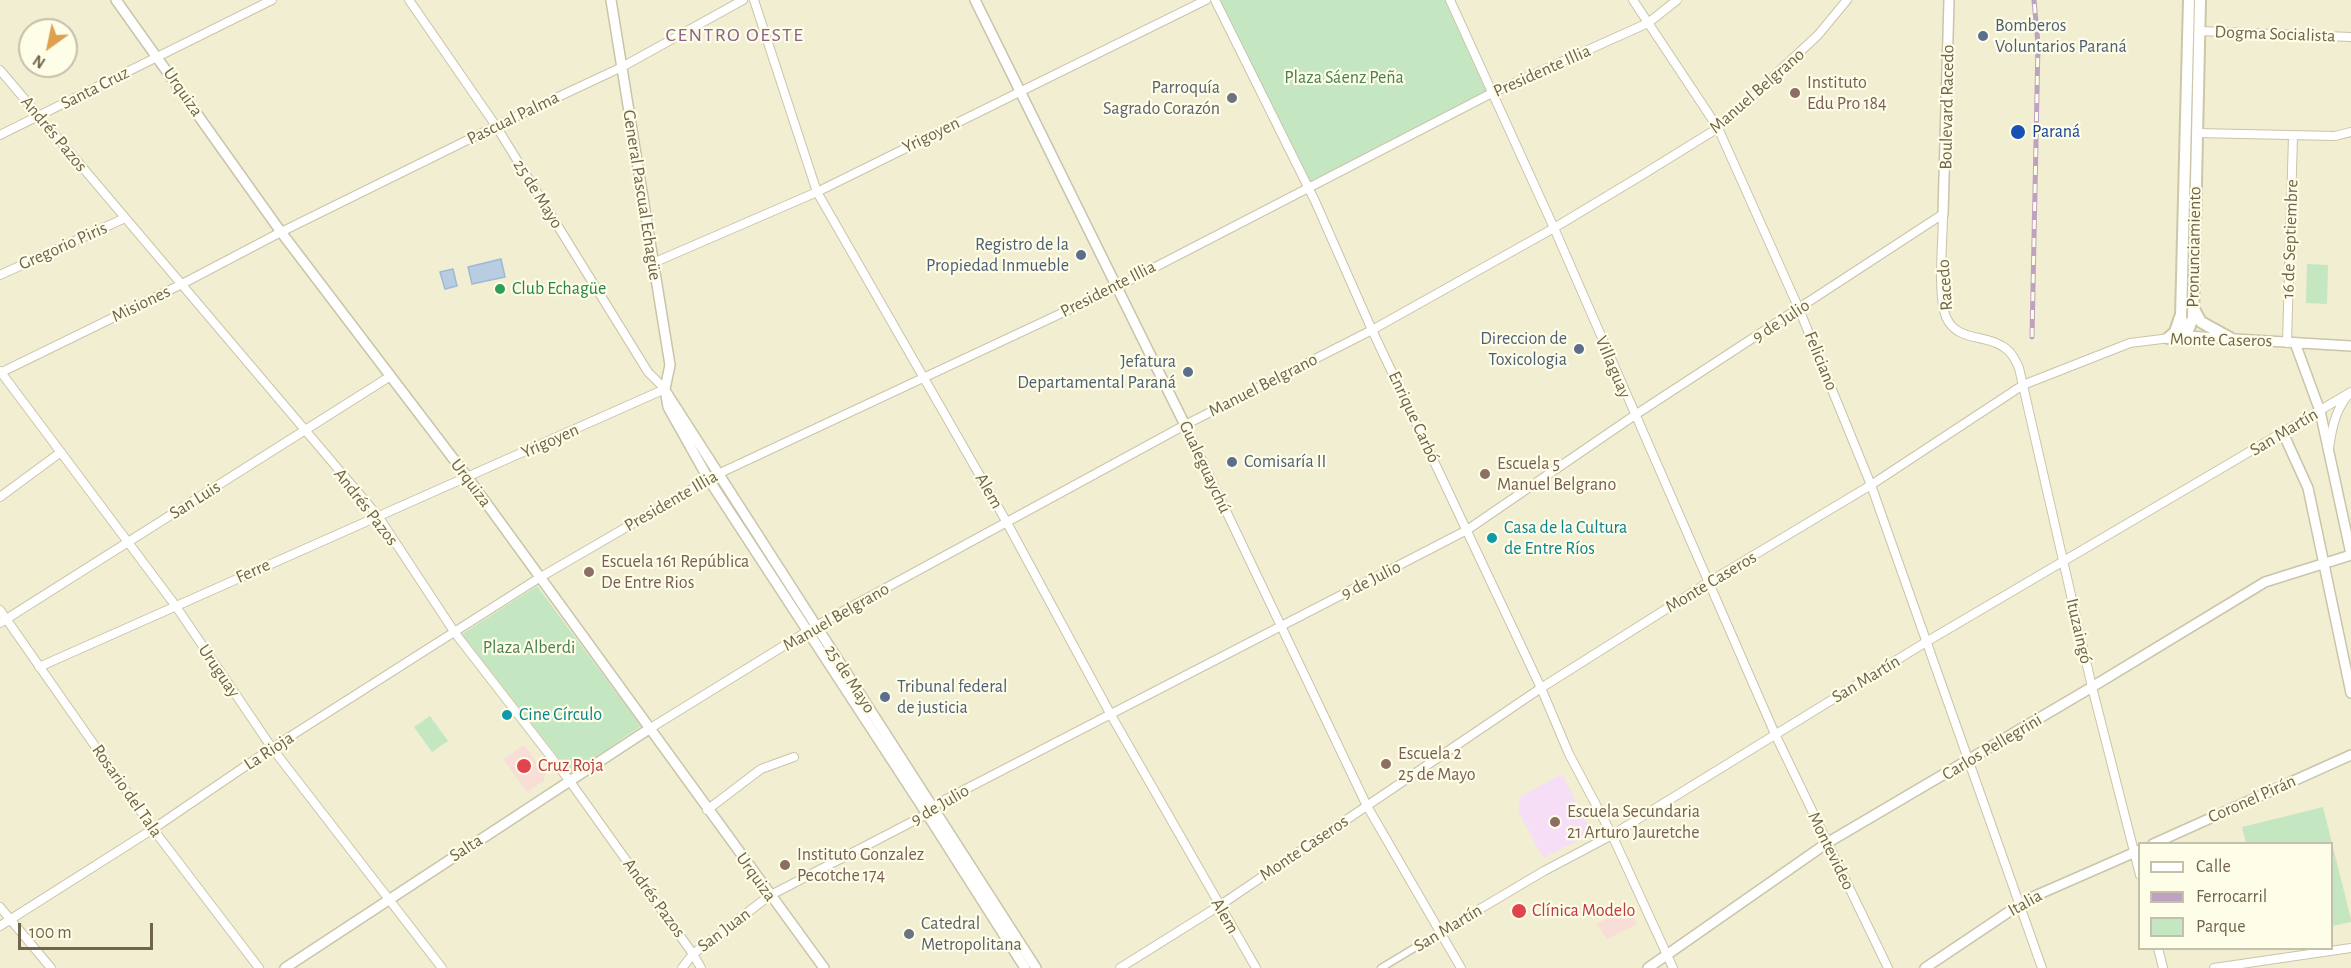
<!DOCTYPE html>
<meta charset="utf-8">
<style>
body{margin:0}
#map{position:relative;width:2351px;height:968px;overflow:hidden;background:#faf9e2;font-family:"Alegreya Sans",sans-serif}
canvas{display:block}
.legend{position:absolute;left:2138px;top:842px;width:195px;height:108px;box-sizing:border-box;background:#fefde8;border:2px solid #c5c0a9;margin:0;padding:8px 10px;list-style:none;font-size:18px;color:#70654a}
.legend li{display:flex;align-items:center;gap:12px;height:30px}
.legend b{width:30px;border:2px solid #c5c0a9}
.north{position:absolute;left:18px;top:18px;width:60px;height:60px;box-sizing:border-box;background:#fefde8;border:2px solid #c5c0a9;border-radius:50%;rotate:213deg;font-size:16px;font-weight:700;line-height:24px;text-align:center;color:#70654a}
.north::after{content:'';display:block;margin:auto;width:21px;height:27px;background:#dda04f;clip-path:polygon(50% 0,100% 100%,50% 72%,0 100%)}
.scale{position:absolute;left:18px;top:923px;width:135px;height:27px;box-sizing:border-box;border:3px solid #70654a;border-top:0;padding-left:8px;font-size:18px;line-height:21px;white-space:nowrap;color:#70654a;-webkit-text-stroke:4px #fefde8;paint-order:stroke}
</style>
<div id="map">
<canvas width="2351" height="968"></canvas>
<ul class="legend">
<li><b style="height:8px;background:#fff"></b>Calle</li>
<li><b style="height:8px;background:#bfa2c2"></b>Ferrocarril</li>
<li><b style="height:16px;background:#c4e7c2"></b>Parque</li>
</ul>
<div class="north">N</div>
<div class="scale">100 m</div>
</div>
<script>
const g = document.querySelector('canvas').getContext('2d');
g.lineJoin = 'round';
function fillPath(path, color) { g.fillStyle = color; g.fill(path, 'evenodd'); }
function strokePath(path, color, width, dash) { g.strokeStyle = color; g.lineWidth = width; g.lineCap = dash ? 'butt' : 'round'; g.setLineDash(dash || []); g.stroke(path); }
function write(font, color, halo, rows, align = 'center') {
  g.font = font + ' "Alegreya Sans",sans-serif'; g.lineWidth = 4.5; g.setLineDash([]); g.textBaseline = 'middle'; g.strokeStyle = halo; g.fillStyle = color; for (const [text, x, y, turn = 0] of rows) {
    g.save(); g.translate(x, y); g.rotate((+turn || 0) * Math.PI / 180); g.textAlign = isNaN(turn) ? turn : align; if (halo) g.strokeText(text, 0, 0); g.fillText(text, 0, 0); g.restore();
  }
}
fillPath(new Path2D(`
 M0,0H2351V968H0ZM30,30H66V66H30ZM2140,844H2332V948H2140Z`), '#f1eed1');
fillPath(new Path2D(`
 M1562,774L1592,833L1543,858L1518,811L1521,796Z`), '#f6dff6');
fillPath(new Path2D(`
 M524,745L545,773L544,781L527,792L503,759Z
 M1629,907L1637,924L1607,939L1597,924Z`), '#f8ded6');
fillPath(new Path2D(`
 M1220,0H1447L1489,92L1304,185Z
 M2307,264L2328,265L2327,304L2306,303Z
 M537,586L641,726L571,774L462,634Z
 M430,716L448,741L432,752L414,727Z
 M2323,807L2351,919V922L2332,926V844L2246,843L2242,827Z`), '#c4e7c2');
const water = new Path2D(`
 M501,259L505,277L472,284L468,267Z
 M453,269L457,286L445,289L440,272Z`);
fillPath(water, '#b8cde2');
strokePath(water, '#9fb9d3', 1.5);
const pedestrian = new Path2D(`
 M1381,968L1441,932`);
const minor = new Path2D(`
 M754,0L817,192L1006,521L1111,715L1256,968
 M1215,0L1315,201L1372,330L1541,688L1569,754L1612,835L1673,968
 M1450,0L1554,228L1775,734L1888,968
 M1633,0L1718,128L1799,309L1871,485L2042,968
 M2199,31L2351,37
 M0,70L378,516L455,633L569,780L693,954L701,968
 M2197,133L2335,136L2351,132
 M0,135L272,0
 M1943,214C1943,240 1937,295 1946,317C1957,342 1984,334 2002,346C2011,351 2015,359 2019,368L2092,687L2140,875
 M653,263L817,192L1206,0
 M0,275L125,218
 M2287,343L2293,136
 M0,371L175,605L272,748L442,968
 M0,373L182,284L281,232L496,126L622,67L743,0
 M1185,425L1367,806L1461,968
 M2329,448C2332,428 2335,411 2348,395
 M0,497L61,452
 M0,610L153,829L259,968
 M0,623L389,377
 M39,667L665,389L648,372L496,126L409,0
 M649,729L816,626L1185,425L1372,330L1554,228L1642,175L1718,128L1818,35L1847,0
 M707,810L761,769L794,757
 M0,907L51,968
 M0,926L153,829L272,748L539,578L718,474L1109,291L1492,93L1648,23L1677,0
 M1441,932L1544,871L1612,835L1926,642L2351,392
 M2158,948L2163,968
 M682,968L693,954L769,896L927,814L933,806L1467,530L1635,415L1943,214
 M1120,968L1219,906L1541,688L1709,582L1871,485L2023,385L2130,343L2186,336
 M2214,968L2351,948`);
const tertiary = new Path2D(`
 M116,0L281,232L468,478L824,968
 M611,0L670,365L665,389L668,407L709,480L927,814L1025,968
 M975,0L1185,425
 M1943,214L1949,0
 M2186,336L2351,346
 M2295,343L2320,411L2351,554
 M666,392L1036,968
 M2283,433L2308,488L2351,693
 M2153,844L2351,755
 M285,968L649,729
 M1648,968L1827,843L2087,690L2265,582L2351,555
 M1925,968L2028,899L2140,850`);
const secondary = new Path2D(`
 M2194,309L2201,322L2230,338
 M2186,336L2193,318L2200,0
 M2186,336L2181,317L2189,0
 M2168,338L2175,332L2180,317`);
strokePath(pedestrian, '#cac4aa', 9);
strokePath(minor, '#cac4aa', 10);
strokePath(tertiary, '#cac4aa', 12);
strokePath(secondary, '#cdc6a8', 14);
strokePath(pedestrian, '#fff', 6);
strokePath(minor, '#fff', 8);
strokePath(tertiary, '#fff', 9);
strokePath(secondary, '#fff', 10);
const rail = new Path2D(`
 M2032,337L2038,44L2034,0`);
strokePath(rail, '#bfa2c2', 5);
strokePath(rail, '#fefde8', 3, [9]);
for (const [x, y, r, color] of [
 [1983,36,6,"#5c6f8a"],
 [1795,93,6,"#8d6e63"],
 [1232,98,6,"#6b7280"],
 [2018,132,8,"#1a4fb4"],
 [1081,255,6,"#5c6f8a"],
 [500,289,6,"#2e9e5b"],
 [1579,349,6,"#5c6f8a"],
 [1188,372,6,"#5c6f8a"],
 [1232,462,6,"#5c6f8a"],
 [1485,474,6,"#8d6e63"],
 [1492,538,6,"#0f9aa8"],
 [589,572,6,"#8d6e63"],
 [885,697,6,"#5c6f8a"],
 [507,715,6,"#0f9aa8"],
 [1386,764,6,"#8d6e63"],
 [524,766,8,"#e0444e"],
 [1555,822,6,"#8d6e63"],
 [785,865,6,"#8d6e63"],
 [1519,911,8,"#e0444e"],
 [909,934,6,"#6b7280"]
]) { const dot = new Path2D(); dot.arc(x, y, r, 0, 2 * Math.PI); g.fillStyle = color; g.fill(dot); strokePath(dot, '#fefde8', 2); }
write('18px', '#4e5e75', '#fefde8', [
 ["Bomberos",1995,26],
 ["Voluntarios Paraná",1995,47],
 ["Registro de la",1069,245,"right"],
 ["Propiedad Inmueble",1069,266,"right"],
 ["Direccion de",1567,339,"right"],
 ["Toxicologia",1567,360,"right"],
 ["Jefatura",1176,362,"right"],
 ["Departamental Paraná",1176,383,"right"],
 ["Comisaría II",1244,462],
 ["Tribunal federal",897,687],
 ["de justicia",897,708]
], 'left');
write('18px', '#70654a', '#fefde8', [
 ["Dogma Socialista",2275,34,2],
 ["Presidente Illia",1542,71,-24],
 ["Santa Cruz",95,88,-27],
 ["Manuel Belgrano",1757,91,-41],
 ["Urquiza",183,92,55],
 ["Boulevard Racedo",1947,107,-89],
 ["Pascual Palma",513,118,-26],
 ["Andrés Pazos",54,134,50],
 ["Yrigoyen",931,135,-26],
 ["25 de Mayo",538,194,58],
 ["General Pascual Echagüe",642,195,81],
 ["16 de Septiembre",2290,239,-88],
 ["Gregorio Piris",63,246,-24],
 ["Pronunciamiento",2194,247,-89],
 ["Racedo",1945,285,-94],
 ["Presidente Illia",1108,289,-27],
 ["Misiones",141,304,-26],
 ["9 de Julio",1781,321,-33],
 ["Monte Caseros",2221,340,1],
 ["Feliciano",1821,361,68],
 ["Villaguay",1613,367,67],
 ["Manuel Belgrano",1263,385,-27],
 ["Enrique Carbó",1414,417,65],
 ["San Martín",2284,432,-31],
 ["Yrigoyen",550,441,-24],
 ["Gualeguaychú",1205,467,65],
 ["Urquiza",471,483,53],
 ["Alem",989,491,60],
 ["San Luis",195,500,-32],
 ["Presidente Illia",671,501,-30],
 ["Andrés Pazos",366,507,52],
 ["Ferre",253,571,-24],
 ["9 de Julio",1371,580,-27],
 ["Monte Caseros",1711,582,-31],
 ["Manuel Belgrano",836,617,-30],
 ["Ituzaingó",2079,631,77],
 ["Uruguay",219,671,56],
 ["25 de Mayo",850,679,57],
 ["San Martín",1866,679,-31],
 ["Carlos Pellegrini",1992,747,-31],
 ["La Rioja",269,751,-33],
 ["Rosario del Tala",127,791,55],
 ["Coronel Pirán",2252,799,-24],
 ["9 de Julio",940,805,-30],
 ["Salta",466,848,-33],
 ["Monte Caseros",1304,848,-34],
 ["Montevideo",1831,851,64],
 ["Urquiza",756,877,54],
 ["Andrés Pazos",654,898,54],
 ["Italia",2025,903,-29],
 ["Alem",1225,916,60],
 ["San Martín",1448,928,-31],
 ["San Juan",724,930,-37]
]);
write('18px', '#49814c', '#fefde8', [
 ["Plaza Sáenz Peña",1344,78],
 ["Plaza Alberdi",529,648]
]);
write('18px', '#785e54', '#fefde8', [
 ["Instituto",1807,83],
 ["Edu Pro 184",1807,104],
 ["Escuela 5",1497,464],
 ["Manuel Belgrano",1497,485],
 ["Escuela 161 República",601,562],
 ["De Entre Rios",601,583],
 ["Escuela 2",1398,754],
 ["25 de Mayo",1398,775],
 ["Escuela Secundaria",1567,812],
 ["21 Arturo Jauretche",1567,833],
 ["Instituto Gonzalez",797,855],
 ["Pecotche 174",797,876]
], 'left');
write('18px', '#5b616d', '#fefde8', [
 ["Parroquía",1220,88],
 ["Sagrado Corazón",1220,109],
 ["Catedral",921,924,"left"],
 ["Metropolitana",921,945,"left"]
], 'right');
write('18px', '#164399', '#fefde8', [
 ["Paraná",2032,132]
], 'left');
write('18px', '#27864d', '#fefde8', [
 ["Club Echagüe",512,289]
], 'left');
write('18px', '#0d838f', '#fefde8', [
 ["Casa de la Cultura",1504,528],
 ["de Entre Ríos",1504,549],
 ["Cine Círculo",519,715]
], 'left');
write('18px', '#be3a42', '#fefde8', [
 ["Cruz Roja",538,766],
 ["Clínica Modelo",1532,911]
], 'left');
g.letterSpacing = '1.5px';
write('20px', '#8c628c', '#fefde8', [
 ["CENTRO OESTE",735,35]
]);
g.letterSpacing = '0px';
</script>
